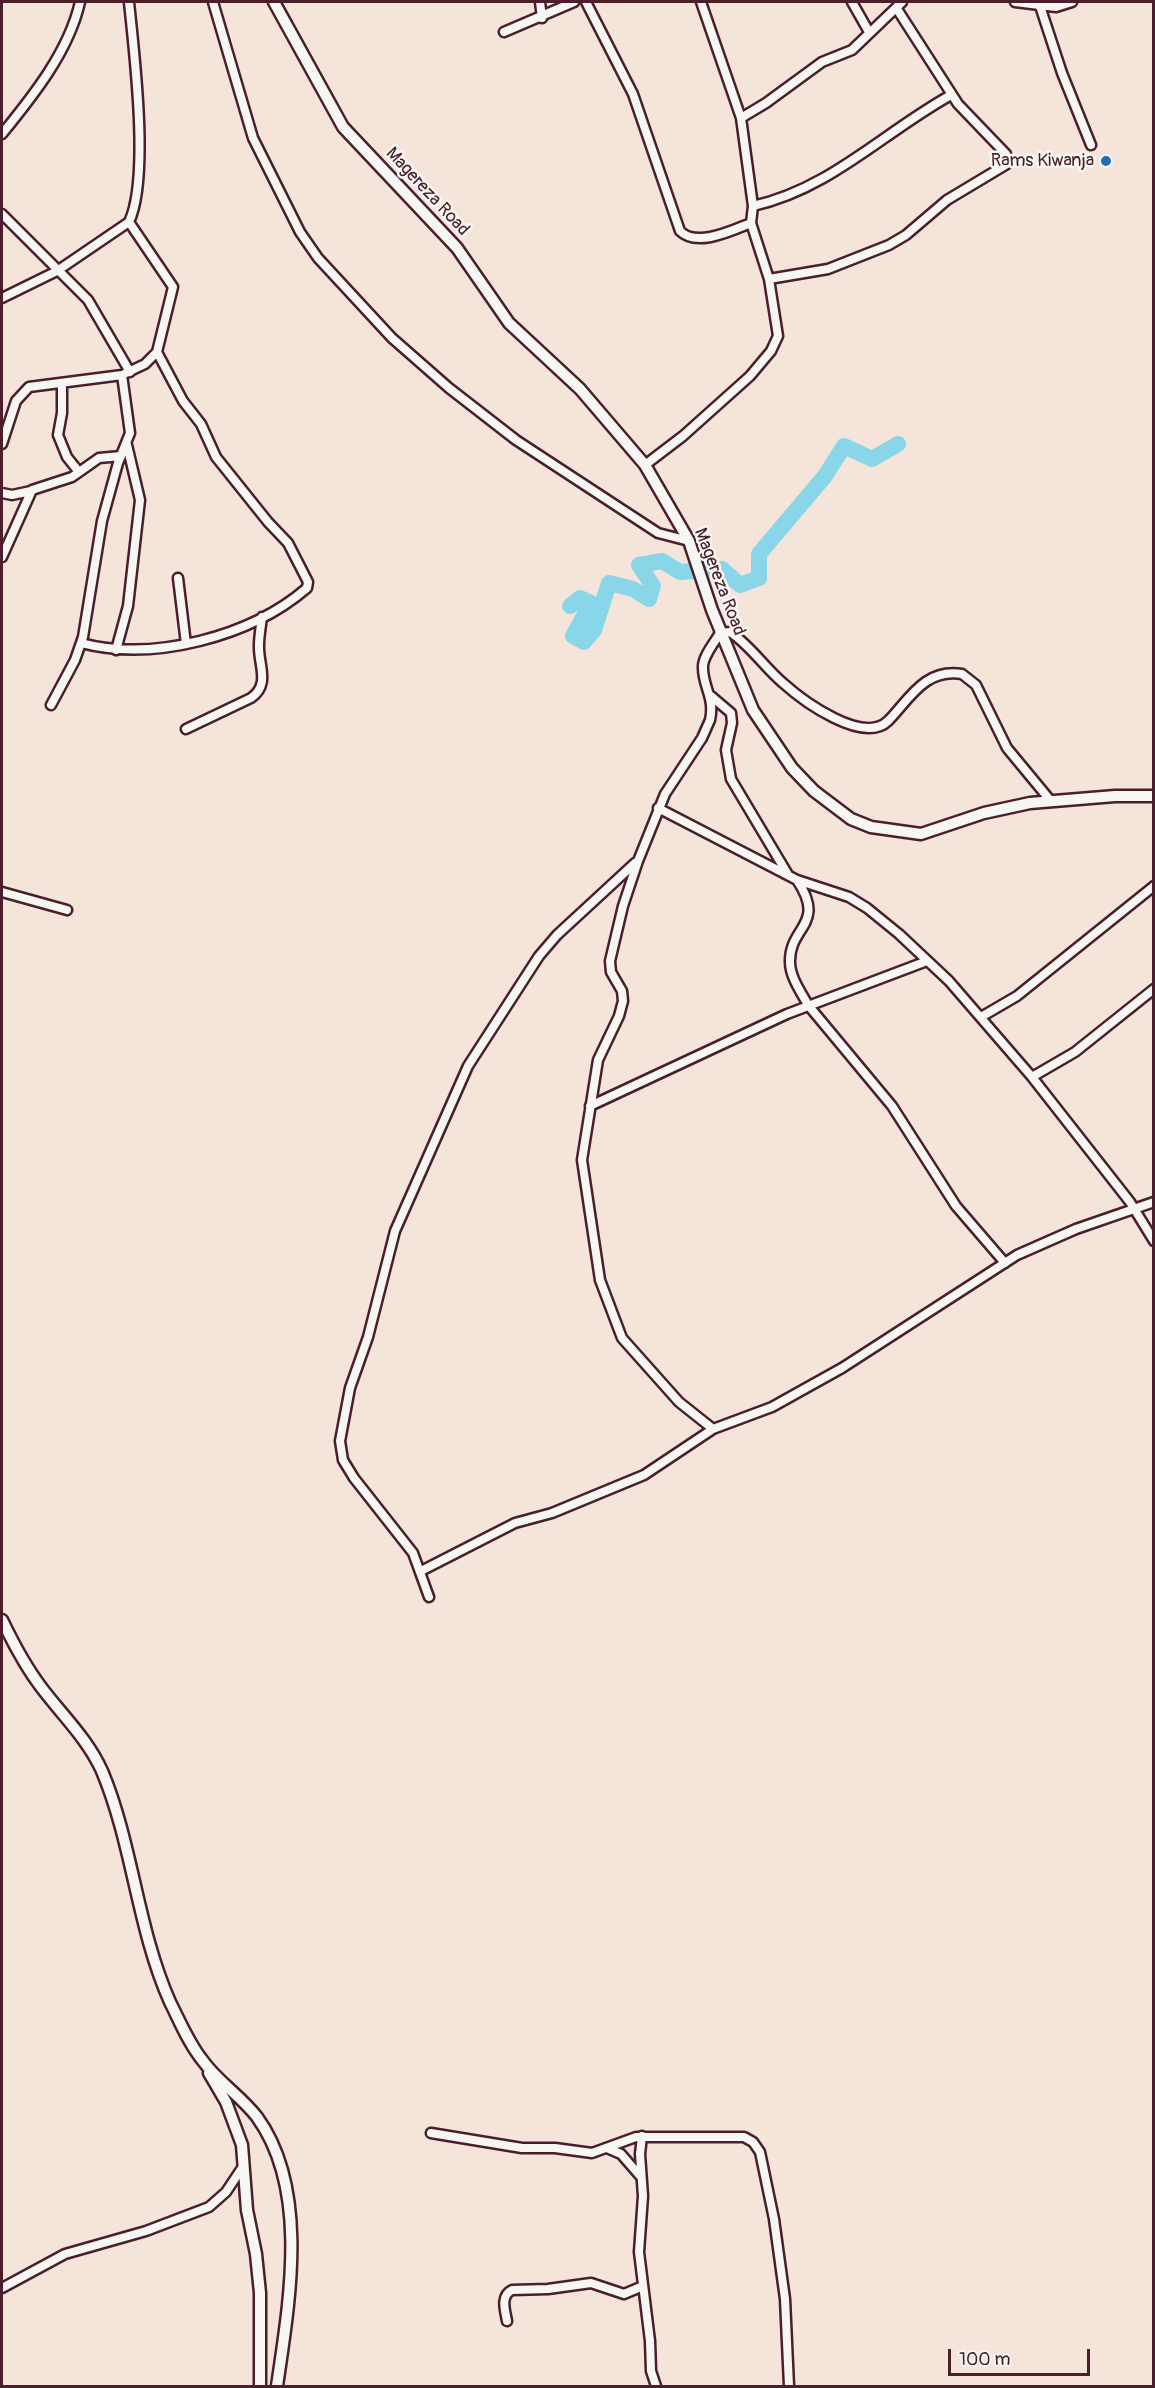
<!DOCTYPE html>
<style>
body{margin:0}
#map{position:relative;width:1155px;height:2388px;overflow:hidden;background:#f4e4d9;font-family:Pangolin,sans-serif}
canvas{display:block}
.frame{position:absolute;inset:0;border:3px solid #4a1f2b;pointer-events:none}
.scale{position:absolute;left:948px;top:2349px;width:142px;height:27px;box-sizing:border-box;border:3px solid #4a1f2b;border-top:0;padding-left:8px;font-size:18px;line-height:21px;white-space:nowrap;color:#4a1f2b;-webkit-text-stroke:4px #f6f6f2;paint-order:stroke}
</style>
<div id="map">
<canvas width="1155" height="2388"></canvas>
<div class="frame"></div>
<div class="scale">100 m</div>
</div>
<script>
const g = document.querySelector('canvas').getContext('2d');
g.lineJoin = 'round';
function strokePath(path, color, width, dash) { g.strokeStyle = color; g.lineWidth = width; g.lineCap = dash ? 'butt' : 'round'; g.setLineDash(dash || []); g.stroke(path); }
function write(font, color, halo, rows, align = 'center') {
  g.font = font + ' Pangolin,sans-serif'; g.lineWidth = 5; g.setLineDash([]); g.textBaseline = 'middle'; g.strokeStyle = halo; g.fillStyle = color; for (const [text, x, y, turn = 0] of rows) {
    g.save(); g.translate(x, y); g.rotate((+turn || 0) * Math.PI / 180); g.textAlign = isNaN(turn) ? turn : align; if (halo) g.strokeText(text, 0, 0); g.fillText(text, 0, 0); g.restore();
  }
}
strokePath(new Path2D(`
 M570,606L580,598L591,603L573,636L584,642L594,630L609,583L633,589L649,599L653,586L639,565L662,561L680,572L722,569L740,585L759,578V554L825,476L844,446L872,459L898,444`), '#89d6e9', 16);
const minor = new Path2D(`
 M213,2L253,138L300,232L318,258L392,338L449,388L516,440L658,533L689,541
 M540,2L542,18
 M586,2L633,94L680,231C697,248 733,230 751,223
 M852,2L869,32
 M1015,2L1056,7L1072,2
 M1040,6L1062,73L1091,145
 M504,32L574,2
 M741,118L766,103L822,62L852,50L902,2
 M2,134C33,96 69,51 80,2
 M753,206C830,189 884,132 951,95
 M2,214L88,300L130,372
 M769,279L828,269L889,245L906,235L947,200L1007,164L1006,154L958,104L897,9
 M2,298L57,271L129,222C150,178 134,52 129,2
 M62,383V413L58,435L67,457L79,472
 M2,444L16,401L29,387L122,375L145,364L157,352L173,287L129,222
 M645,465L683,436L750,376L771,351L778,336L769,279L751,223L753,206L741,118L701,2
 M2,493L12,495L31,491
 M2,557L32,490L72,477L99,458L121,456
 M178,578L186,644
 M81,643C153,662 250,637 307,588L308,582L288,543L268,522L216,457L201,424L183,401L157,352
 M116,650L128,606L140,500L127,445
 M711,696L731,713L732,723L726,750L731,779L787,873
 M51,705L75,660L83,637L102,521L118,463L130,433L122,375
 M186,729L251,698C271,684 258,665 259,645C259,636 261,626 262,617
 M658,808L797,880L849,897L867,908L899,934L949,981L1032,1077L1130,1202L1154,1241
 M797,880C827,925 789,926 790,962C790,977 801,992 808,1005L892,1106L956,1206L1005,1263
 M2,892L67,910
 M981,1017L1017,996L1154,886
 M1032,1077L1075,1052L1154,989
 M590,1106L787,1014L927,961
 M713,1429L679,1402L622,1338L600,1280L582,1160L598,1060L619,1016L623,1001L622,991L611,972L610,961L623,906L638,861L665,794L702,738L710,720C715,698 703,687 703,668C702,657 715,642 720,633L730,632C751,646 764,667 783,683C803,701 863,745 888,721C909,700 924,668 962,674L976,685L1007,748L1050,800
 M421,1571L515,1523L552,1513L644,1475L713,1429L772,1407L842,1368L1017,1255L1076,1229L1154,1202
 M429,1597L413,1553L354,1478L343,1460L340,1441L350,1388L368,1337L395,1231L468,1066L539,956L557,935L635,863
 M431,2133L522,2148H555L592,2153L636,2137H744L753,2142L760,2152L774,2219L785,2299L789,2386
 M642,2136L640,2154L643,2196L639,2252L650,2341L651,2371L656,2386
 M607,2148L621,2154L641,2177
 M2,2288L65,2254L146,2231L209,2207L226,2192L244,2165
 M507,2321C505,2310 500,2296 512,2290L548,2289L591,2283L624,2294L643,2286`);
const tertiary = new Path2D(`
 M274,2L343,127L457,248L509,323L580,389L645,465L689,541L712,610L753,710L792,768L814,791L851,819L871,827L921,834L984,813L1030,803L1115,796H1154
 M2,1620C13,1643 25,1666 41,1687C62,1715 87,1738 102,1771C133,1845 137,1928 170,2002C180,2022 189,2044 203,2061C218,2082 241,2096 257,2117C310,2190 289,2303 277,2386
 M209,2073L226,2102L242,2145L247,2210L256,2254L260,2293V2386`);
strokePath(minor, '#4a1f2b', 13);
strokePath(tertiary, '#4a1f2b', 15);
strokePath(minor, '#f6f6f2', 8);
strokePath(tertiary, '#f6f6f2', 10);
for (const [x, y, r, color] of [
 [1106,161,6,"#1f6fb2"]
]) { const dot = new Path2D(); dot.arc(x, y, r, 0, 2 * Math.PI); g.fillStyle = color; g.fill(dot); strokePath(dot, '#f6f6f2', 2); }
write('18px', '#4a1f2b', '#f6f6f2', [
 ["Rams Kiwanja",1094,161]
], 'right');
write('18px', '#4a1f2b', '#f6f6f2', [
 ["Magereza Road",427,192,47],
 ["Magereza Road",719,582,69]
]);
</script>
